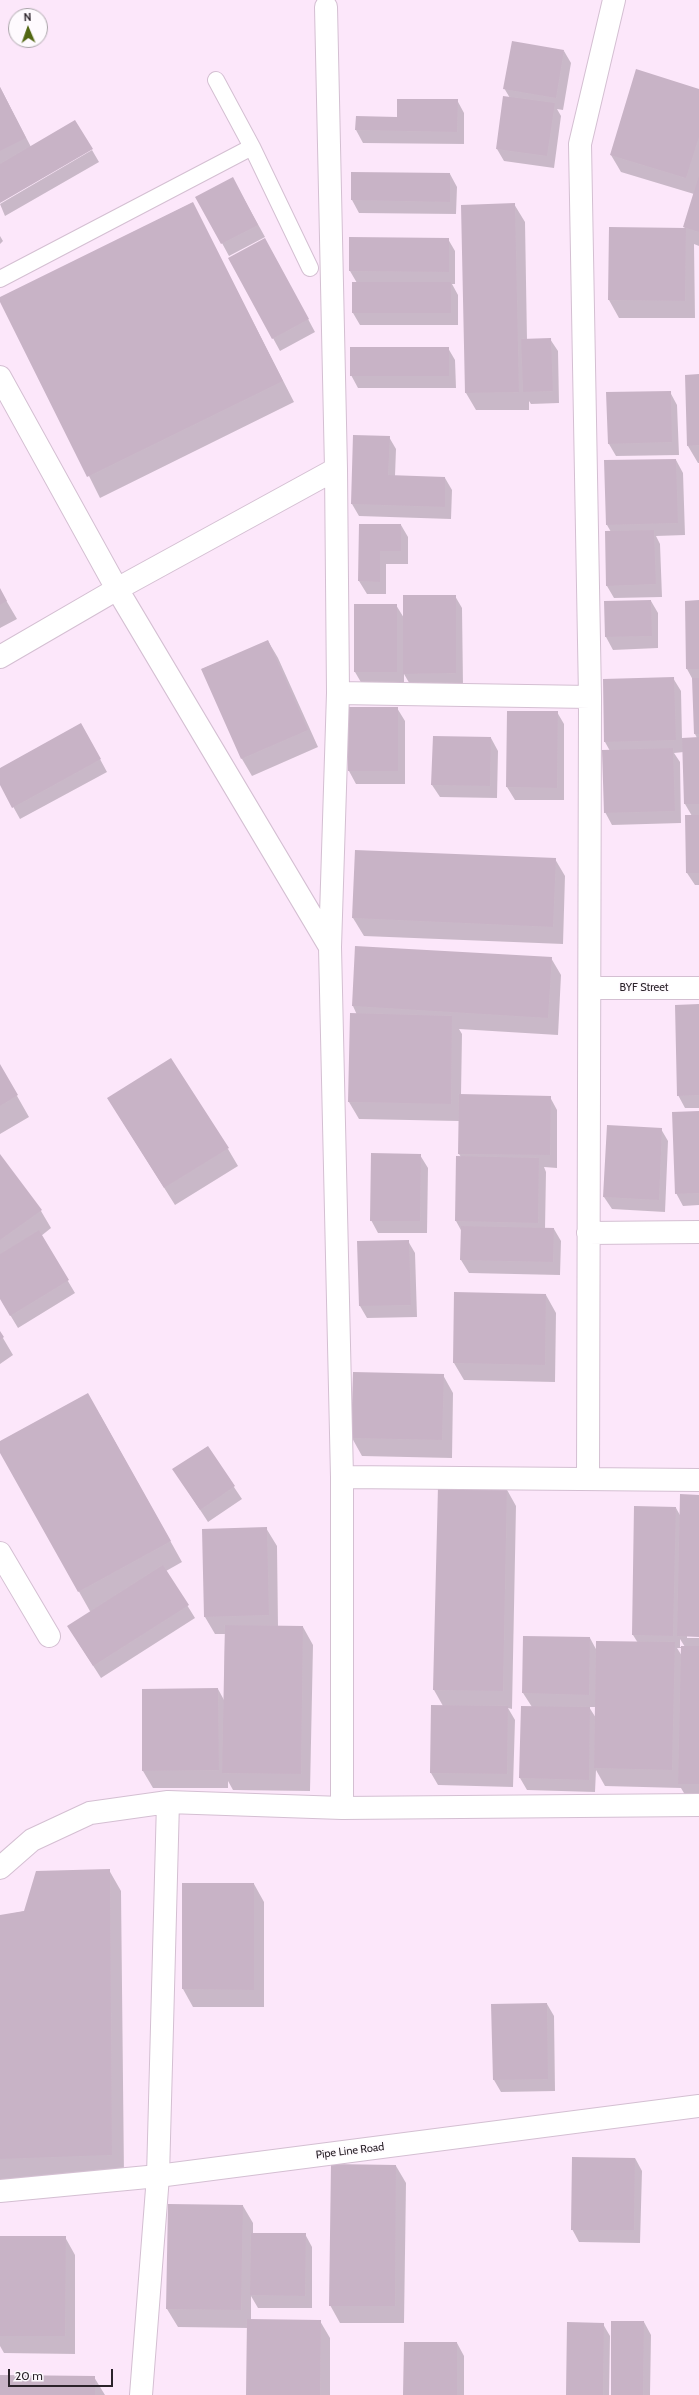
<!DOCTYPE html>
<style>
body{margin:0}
#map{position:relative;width:699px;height:2395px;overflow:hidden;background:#fce7fa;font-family:Cabin,sans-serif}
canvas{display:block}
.north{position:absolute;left:8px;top:8px;width:40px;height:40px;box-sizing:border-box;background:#fefafe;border:1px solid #aaa4a9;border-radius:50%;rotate:358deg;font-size:11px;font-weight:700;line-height:16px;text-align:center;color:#2b232a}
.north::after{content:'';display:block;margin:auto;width:14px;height:18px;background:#516612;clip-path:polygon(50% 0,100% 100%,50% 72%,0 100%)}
.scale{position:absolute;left:8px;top:2369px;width:105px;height:18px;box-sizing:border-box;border:2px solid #2b232a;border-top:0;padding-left:5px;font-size:12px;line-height:14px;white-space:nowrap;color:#2b232a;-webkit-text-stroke:3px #fefafe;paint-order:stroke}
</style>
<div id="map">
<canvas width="699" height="2395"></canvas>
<div class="north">N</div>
<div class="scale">20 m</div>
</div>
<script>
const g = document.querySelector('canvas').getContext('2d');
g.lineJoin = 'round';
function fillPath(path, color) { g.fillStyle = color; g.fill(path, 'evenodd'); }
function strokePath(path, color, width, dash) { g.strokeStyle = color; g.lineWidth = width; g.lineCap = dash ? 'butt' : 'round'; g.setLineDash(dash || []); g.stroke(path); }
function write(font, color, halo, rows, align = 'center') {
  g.font = font + ' Cabin,sans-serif'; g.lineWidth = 3; g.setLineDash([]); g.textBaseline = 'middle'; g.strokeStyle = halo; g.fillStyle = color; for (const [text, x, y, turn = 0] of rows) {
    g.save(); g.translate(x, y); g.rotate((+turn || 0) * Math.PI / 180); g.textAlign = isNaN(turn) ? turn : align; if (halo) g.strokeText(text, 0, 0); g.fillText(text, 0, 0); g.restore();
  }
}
fillPath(new Path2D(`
 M564,51L571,63L563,110L557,109L561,116L554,168L504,161L497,149L510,98L504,88Z
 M0,87L31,147L0,202Z
 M699,90V246L694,244L695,318H619L609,300L685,229L684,226L694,194L621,172L611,155Z
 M457,100L464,113V144L363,143L356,130L357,117L398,118Z
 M92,150L99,162L5,216L0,204Z
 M352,173L450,174L457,187L456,214L359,213L352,200Z
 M239,190L265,237L229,256L197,197Z
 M192,203L294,402L100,498L0,298Z
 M514,204L525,222L527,340L550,339L558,351L559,403L531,404L529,401V410H476L466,393Z
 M0,236L3,241L0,244Z
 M350,238L448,239L455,251V284H452L458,295V325H360L353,313L357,283L350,271Z
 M272,252L315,332L280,351L230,259Z
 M448,348L455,360L456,388H358L351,375Z
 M699,375V463H698L688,446Z
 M670,392L677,405L679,455L616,456L609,444Z
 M389,437L396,449L395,476L445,478L452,490L451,519L359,516L352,504Z
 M676,460L683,473L685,535L656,536L660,544L662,597L614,598L607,586L611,532L607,525Z
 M360,525H401L408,537V564H386V594H367L359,581Z
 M0,590L17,619L0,628Z
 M455,596L462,608L463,686H411L404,674V684H362L355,672L396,605L404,618Z
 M651,601L658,613V648L613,650L606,637L605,602Z
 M699,601V885H695L687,873L692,816L685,804L684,752L674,753L680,762L681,823L612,825L605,812L610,751L605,742L673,678L681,691L682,739L697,738L695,734L693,680L687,669L686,602Z
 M268,641L278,658L318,747L252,776L242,759L202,669Z
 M349,708H397L405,721V784H356L349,771Z
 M508,712H557L564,724V800H515L507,787Z
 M88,737L107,772L20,819L0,783V769Z
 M491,738L498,751L497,798L440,797L432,785Z
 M356,851L555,859L565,876L563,944L364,936L353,918Z
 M356,947L551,958L561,975L558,1035L459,1029L462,1034L461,1095L550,1097L557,1110V1168L544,1167L546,1172L545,1229H554L561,1241L560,1275L469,1273L461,1260L462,1232L456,1221L461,1157L459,1154V1121L359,1119L349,1102L357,1015L353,1006Z
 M699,1006V1108H685L678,1095Z
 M0,1066L29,1117L0,1134Z
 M699,1112V1205L683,1206L676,1193Z
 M119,1116L228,1149L238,1166L175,1205Z
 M661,1129L668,1141L665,1212L612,1209L604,1197Z
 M420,1155L428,1168L427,1233H378L371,1220Z
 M0,1156L41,1211L51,1228L41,1236L75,1293L18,1328L0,1298Z
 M408,1241L415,1253L417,1317L367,1318L360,1306Z
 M546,1295L556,1313L555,1382L464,1380L454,1363Z
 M0,1333L13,1355L0,1364Z
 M443,1375L453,1393L452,1458L362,1456L352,1438Z
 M100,1415L182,1562L166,1571L195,1618L101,1678L76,1639L91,1613L0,1451V1442Z
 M207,1447L242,1499L208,1522L174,1470Z
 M506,1488L516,1506L512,1709L508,1708L515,1720L513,1787L438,1785L431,1773L443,1706L434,1690Z
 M699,1496V1636H687V1638H699V1805H691L681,1788L605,1786L596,1770L595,1792L527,1790L520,1778L532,1707L523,1693L590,1638L597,1651L638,1643L633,1635L676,1508L681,1517ZM680,1639L685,1647H680ZM677,1648H682V1656ZM589,1707H596V1718Z
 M266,1528L277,1546L278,1627H303L313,1645L310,1791L233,1790L228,1781V1788H153L143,1771L218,1689L224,1700L225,1634H215L205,1617Z
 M109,1870L121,1891L124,2176L0,2180V1916L25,1911Z
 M183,1884H254L264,1902V2007H193L183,1989Z
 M547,2004L554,2016L555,2091L501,2092L494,2080Z
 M635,2158L642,2171L640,2243L579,2242L572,2229Z
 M396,2166L406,2183L404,2323H340L330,2305Z
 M169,2205L243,2206L253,2223V2234H305L312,2247V2308H258L251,2296V2320L320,2321L330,2338V2395H247L248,2328L178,2327L167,2309Z
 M0,2237H65L75,2255V2354L4,2353L0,2346Z
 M644,2322L651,2335L650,2395H612Z
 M603,2324L610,2336L609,2395H567Z
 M457,2343L464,2356V2395H404Z
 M0,2376L94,2377L105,2395H0Z`), '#0003');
fillPath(new Path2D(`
 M512,41L564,50L556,98L503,89Z
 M636,69L699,89V137L686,178L610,155Z
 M0,87L26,138L0,151Z
 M503,96L555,103L547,156L496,149Z
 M397,99H458L457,132L355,130L356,116L397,117Z
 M75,120L93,149L0,203V164Z
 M351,172L450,173V202L351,200Z
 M699,175V232L683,227Z
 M233,177L258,225L221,244L195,197Z
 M193,202L283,381L87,477L0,302V297Z
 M515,203L519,392L465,393L461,205Z
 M609,227L686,228L685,301L608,300Z
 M349,237L449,238V272L349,271Z
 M265,238L309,319L272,339L228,258Z
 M352,282H451V313H352Z
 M551,338L553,391L523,392L521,339Z
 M350,347H449V376H350Z
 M699,374V445L687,446L685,375Z
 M671,391L672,442L608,444L606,392Z
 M353,435L390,436L388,475L445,477V507L351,504Z
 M676,459L678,523L606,525L604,460Z
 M359,524H401V551H380V582L358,581Z
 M654,530L656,584L606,586L605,531Z
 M0,588L7,601L0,605Z
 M403,595H456V673L403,674Z
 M651,600L652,636L605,637L604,601Z
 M699,600V669H686L685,601Z
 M354,604H397V672H354Z
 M268,640L308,730L241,759L201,669Z
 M674,677L676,740L604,742L603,679Z
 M692,678H699V734H694Z
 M348,707H398V771H348Z
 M507,711H558L557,788L506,787Z
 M81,723L101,759L12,808L0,785V768Z
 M433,736L491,737L490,786L431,785Z
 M699,737V804H684L682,738Z
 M673,748L675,811L604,813L602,750Z
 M685,815H699V873H686Z
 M355,850L556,858L553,927L352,918Z
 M355,946L552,957L548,1018L352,1006Z
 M699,1004V1095L677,1096L675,1005Z
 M350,1013L452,1016L451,1104L348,1102Z
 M171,1058L229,1148L164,1188L107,1098Z
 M0,1064L18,1095L0,1106Z
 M459,1094L551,1096L550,1155L458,1154Z
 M699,1111V1193L675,1194L672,1112Z
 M607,1125L662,1128L659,1200L603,1197Z
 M371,1153L421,1154L420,1221H370Z
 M0,1154L42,1210L0,1240Z
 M456,1156L539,1158L538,1223L455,1221Z
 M461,1226L554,1228L553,1262L460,1260Z
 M39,1230L69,1280L10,1316L0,1299V1254Z
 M409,1240L411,1305L359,1306L357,1241Z
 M454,1292L546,1294L545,1365L453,1363Z
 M0,1331L4,1337L0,1340Z
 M353,1372L444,1374L442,1440L351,1438Z
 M88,1393L171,1541L78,1592L0,1453V1441Z
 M208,1446L235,1486L200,1510L172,1469Z
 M438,1486L507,1487L503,1691L433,1690Z
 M680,1494L699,1495V1637L677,1636Z
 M634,1506L676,1507L673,1636L632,1635Z
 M267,1527L269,1615L204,1617L202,1529Z
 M163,1565L189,1605L93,1666L67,1626Z
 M225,1625L303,1626L301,1774L222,1773Z
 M523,1636L590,1637L589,1695L522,1693Z
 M596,1641L675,1642L672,1770L594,1768Z
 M681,1646H699V1784H678Z
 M218,1688L219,1770L142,1771V1689Z
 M431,1705L508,1706L507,1774L430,1773Z
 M521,1706L590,1707L589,1780L519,1778Z
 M110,1869L112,2155L0,2159V1915L24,1911L36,1871Z
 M182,1883H254V1990L182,1989Z
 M547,2003L548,2079L493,2080L491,2004Z
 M572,2157L635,2158L634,2230H571Z
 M331,2164L396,2165L395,2306H329Z
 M168,2204L243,2205L241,2310L166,2309Z
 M251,2233H306L305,2296L250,2295Z
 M0,2236H66L65,2336H0Z
 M247,2319L321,2320L320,2395H246Z
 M611,2321H644L643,2395H611Z
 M567,2322L604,2323L603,2395H566Z
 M404,2342H457V2395H403Z
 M0,2375L95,2376V2395H0Z`), '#c8b3c6');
const service = new Path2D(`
 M252,147L310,268
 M0,279L252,147L216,80`);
const minor = new Path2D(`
 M326,7L336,469L338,693L330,947L342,1477V1808
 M0,377L117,589L330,947
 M0,657L117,589L336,469
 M338,693L590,697
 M590,988H699
 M588,1233L699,1232
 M342,1477L699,1480
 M588,1479L590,697L580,144L614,0
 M0,1553L49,1636
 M0,1868L32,1840L90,1813L168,1802L342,1808L699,1805
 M141,2395L158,2176L168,1802`);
const tertiary = new Path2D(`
 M0,2191L158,2176L699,2106`);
strokePath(service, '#d4bfd2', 18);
strokePath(minor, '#d4bfd2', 24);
strokePath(tertiary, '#d4bfd2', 24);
strokePath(service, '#fff', 16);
strokePath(minor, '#fff', 22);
strokePath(tertiary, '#fff', 22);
write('11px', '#2b232a', '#fefafe', [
 ["BYF Street",644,988],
 ["Pipe Line Road",350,2151,-7]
]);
</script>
